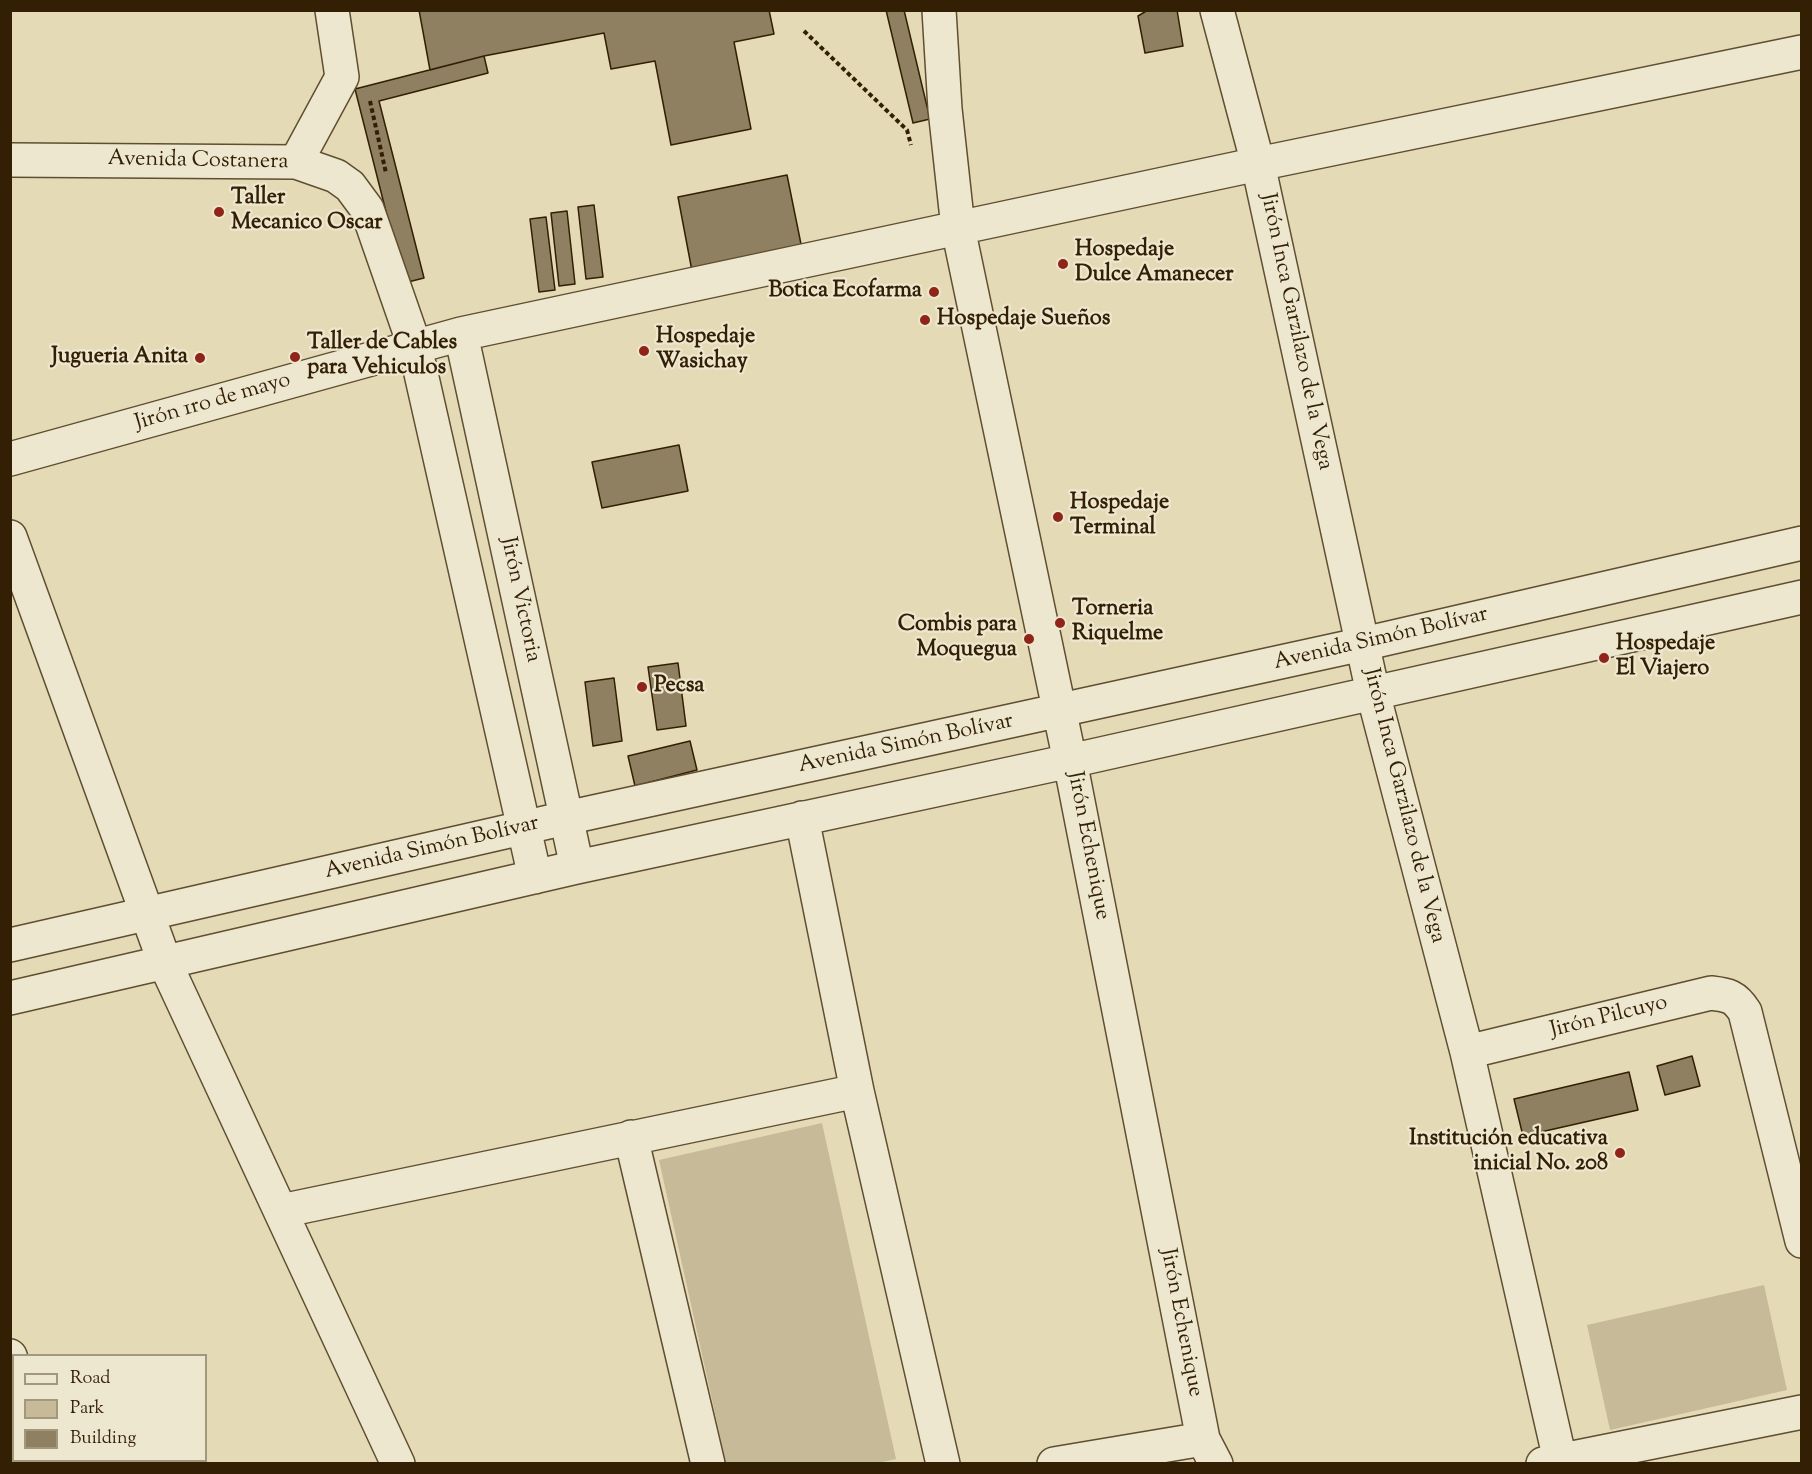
<!DOCTYPE html>
<meta charset="utf-8">
<style>
body{margin:0}
#map{position:relative;width:1812px;height:1474px;overflow:hidden;background:#e5dab6;font-family:"Sorts Mill Goudy",serif}
canvas{display:block}
.frame{position:absolute;inset:0;border:12px solid #321f04;pointer-events:none}
.legend{position:absolute;left:12px;top:1354px;width:195px;height:108px;box-sizing:border-box;background:#eee7d0;border:2px solid #a3977e;margin:0;padding:8px 10px;list-style:none;font-size:18px;color:#321f04}
.legend li{display:flex;align-items:center;gap:12px;height:30px}
.legend b{width:30px;border:2px solid #a3977e}
</style>
<div id="map">
<canvas width="1812" height="1474"></canvas>
<div class="frame"></div>
<ul class="legend">
<li><b style="height:8px;background:#eee7d0"></b>Road</li>
<li><b style="height:16px;background:#c7ba98"></b>Park</li>
<li><b style="height:16px;background:#8f8061"></b>Building</li>
</ul>
</div>
<script>
const g = document.querySelector('canvas').getContext('2d');
g.lineJoin = 'round';
function fillPath(path, color) { g.fillStyle = color; g.fill(path, 'evenodd'); }
function strokePath(path, color, width, dash) { g.strokeStyle = color; g.lineWidth = width; g.lineCap = dash ? 'butt' : 'round'; g.setLineDash(dash || []); g.stroke(path); }
function write(font, color, halo, rows, align = 'center') {
  g.font = font + ' "Sorts Mill Goudy",serif'; g.lineWidth = 4.5; g.setLineDash([]); g.textBaseline = 'middle'; g.strokeStyle = halo; g.fillStyle = color; for (const [text, x, y, turn = 0] of rows) {
    g.save(); g.translate(x, y); g.rotate((+turn || 0) * Math.PI / 180); g.textAlign = isNaN(turn) ? turn : align; if (halo) g.strokeText(text, 0, 0); g.fillText(text, 0, 0); g.restore();
  }
}
fillPath(new Path2D(`
 M822,1123L896,1459L874,1464L726,1463L659,1160Z
 M1764,1285L1787,1390L1610,1430L1587,1325Z`), '#c7ba98');
const building = new Path2D(`
 M419,10H769L774,34L734,42L751,129L671,145L655,61L611,69L604,33L484,56L430,70Z
 M886,10H904L930,119L913,123Z
 M1148,10H1177L1183,46L1145,53L1138,16Z
 M484,56L488,73L379,101L424,278L404,283L355,89Z
 M787,175L802,249L692,271L678,197Z
 M594,205L603,277L586,279L578,207Z
 M567,211L575,284L559,286L551,213Z
 M546,217L555,290L539,292L530,219Z
 M679,445L688,491L602,508L592,462Z
 M678,663L686,726L657,730L648,667Z
 M614,678L622,741L593,746L585,682Z
 M690,741L697,770L635,786L628,756Z
 M1692,1056L1700,1086L1665,1095L1657,1066Z
 M1629,1072L1638,1110L1523,1136L1514,1099Z`);
fillPath(building, '#8f8061');
strokePath(building, '#321f04', 1.5);
const minor = new Path2D(`
 M939,10L945,109L958,228L1070,761L1203,1439L1216,1464
 M1217,10L1258,164L1373,693L1467,1052L1560,1460
 M10,160L296,162L336,176L350,186L367,209L415,347L535,877
 M296,162L342,77L332,10
 M461,334L577,867
 M10,459L461,334L1258,164L1802,52
 M10,537L165,963L398,1464
 M802,818L857,1091L943,1464
 M10,945L566,818L1363,644L1802,543
 M10,998L577,867L1070,761L1802,597
 M1467,1052L1711,993C1728,995 1735,996 1745,1012L1802,1241
 M631,1137L708,1464
 M281,1211L857,1091
 M10,1356L14,1368
 M10,1414H14
 M41,1460L42,1464
 M1054,1464L1203,1439
 M1543,1464L1802,1412`);
strokePath(minor, '#5f4e30', 36);
strokePath(new Path2D(`
 M804,31L907,130L911,145
 M370,101L386,173`), '#321f04', 4, [4.5, 3]);
strokePath(minor, '#eee7d0', 33);
for (const [x, y, r, color] of [
 [219,212,6,"#8f2418"],
 [1063,264,6,"#8f2418"],
 [934,292,6,"#8f2418"],
 [925,320,6,"#8f2418"],
 [644,351,6,"#8f2418"],
 [295,357,6,"#8f2418"],
 [200,358,6,"#8f2418"],
 [1058,517,6,"#8f2418"],
 [1060,623,6,"#8f2418"],
 [1029,639,6,"#8f2418"],
 [1604,658,6,"#8f2418"],
 [642,687,6,"#8f2418"],
 [1620,1153,6,"#8f2418"]
]) { const dot = new Path2D(); dot.arc(x, y, r, 0, 2 * Math.PI); g.fillStyle = color; g.fill(dot); strokePath(dot, '#eee7d0', 2); }
write('22px', '#321f04', '#eee7d0', [
 ["Avenida Costanera",198,162,1],
 ["Jirón Inca Garzilazo de la Vega",1295,332,78],
 ["Jirón 1ro de mayo",213,403,-16],
 ["Jirón Victoria",519,600,78],
 ["Avenida Simón Bolívar",1381,640,-13],
 ["Avenida Simón Bolívar",906,745,-12],
 ["Jirón Inca Garzilazo de la Vega",1403,806,76],
 ["Jirón Echenique",1087,846,79],
 ["Avenida Simón Bolívar",432,849,-13],
 ["Jirón Pilcuyo",1609,1018,-14],
 ["Jirón Echenique",1180,1323,79]
]);
write('bold 22px', '#321f04', '#eee7d0', [
 ["Taller",231,199],
 ["Mecanico Oscar",231,224],
 ["Hospedaje",1075,251],
 ["Dulce Amanecer",1075,276],
 ["Botica Ecofarma",922,292,"right"],
 ["Hospedaje Sueños",937,320],
 ["Hospedaje",656,338],
 ["Wasichay",656,363],
 ["Taller de Cables",307,344],
 ["para Vehiculos",307,369],
 ["Jugueria Anita",188,358,"right"],
 ["Hospedaje",1070,504],
 ["Terminal",1070,529],
 ["Torneria",1072,610],
 ["Riquelme",1072,635],
 ["Combis para",1017,626,"right"],
 ["Moquegua",1017,651,"right"],
 ["Hospedaje",1616,645],
 ["El Viajero",1616,670],
 ["Pecsa",654,687],
 ["Institución educativa",1608,1140,"right"],
 ["inicial No. 208",1608,1165,"right"]
], 'left');
</script>
